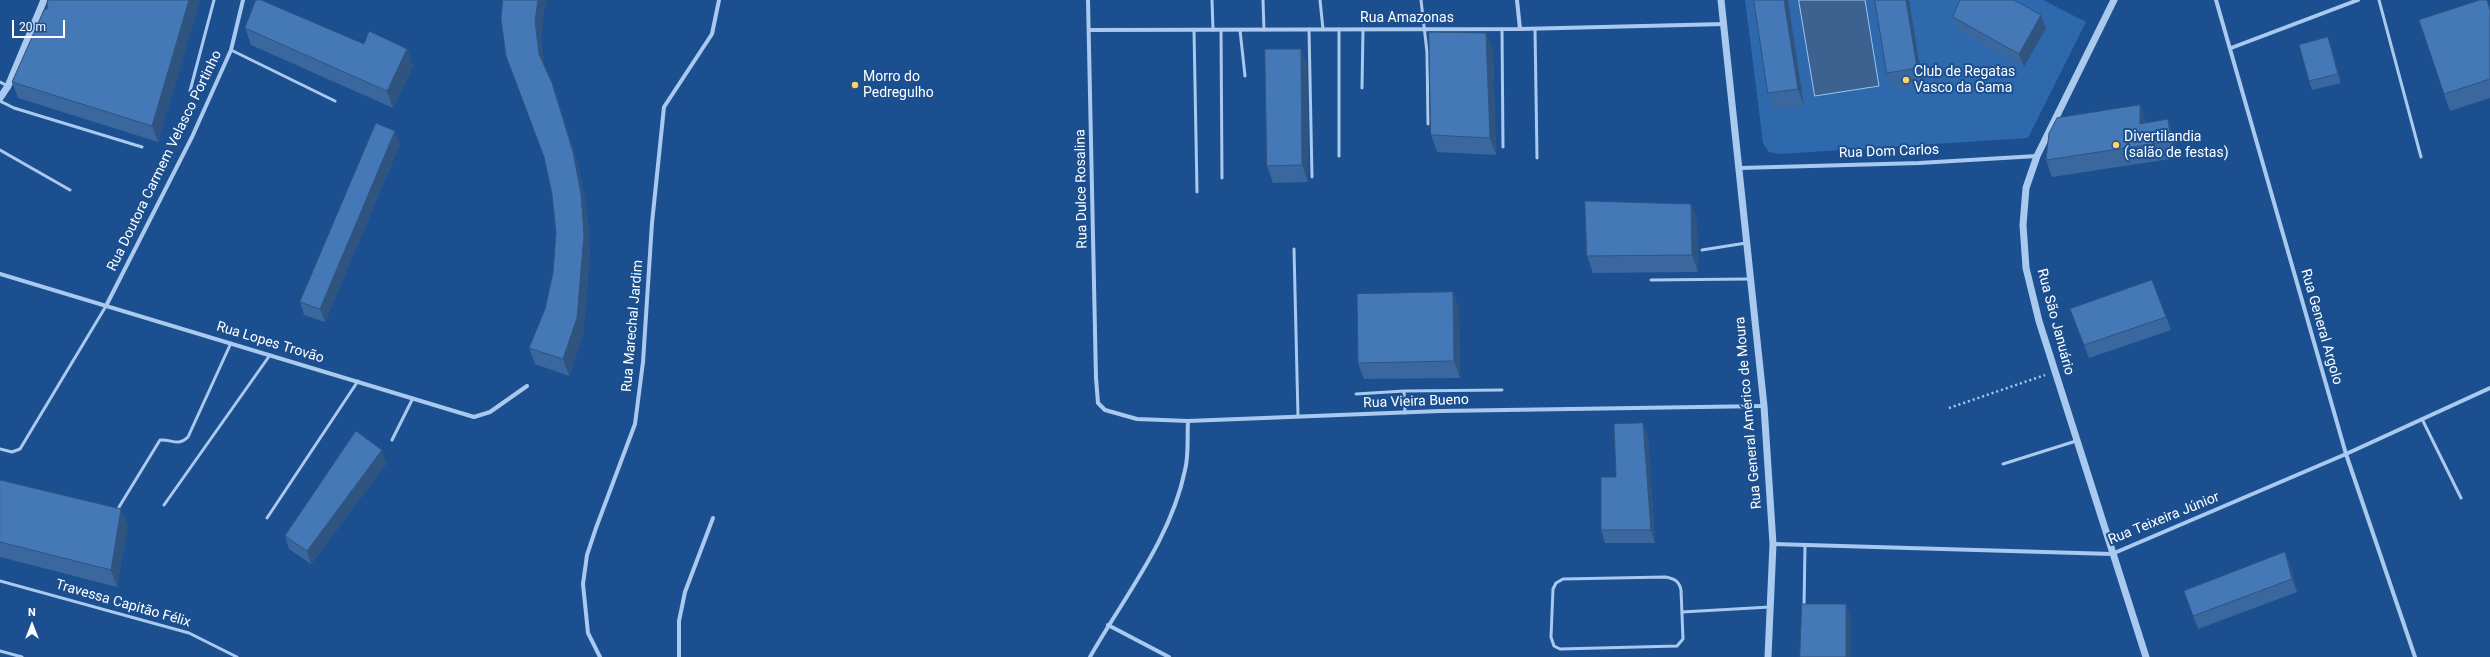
<!DOCTYPE html>
<meta charset="utf-8">
<style>
body{margin:0}
#map{position:relative;width:2490px;height:657px;overflow:hidden;background:#1b4f8f;font-family:Roboto,sans-serif}
canvas{display:block}
.north{position:absolute;left:12px;top:605px;width:40px;height:40px;-webkit-text-stroke:3px #1b4f8f;paint-order:stroke;rotate:0deg;font-size:11px;font-weight:700;line-height:16px;text-align:center;color:#fff}
.north::after{content:'';display:block;margin:auto;width:14px;height:18px;background:#fff;clip-path:polygon(50% 0,100% 100%,50% 72%,0 100%)}
.scale{position:absolute;left:12px;top:20px;width:53px;height:18px;box-sizing:border-box;border:2px solid #fff;border-top:0;padding-left:5px;font-size:12px;line-height:14px;white-space:nowrap;color:#fff;-webkit-text-stroke:3px #1b4f8f;paint-order:stroke}
</style>
<div id="map">
<canvas width="2490" height="657"></canvas>
<div class="north">N</div>
<div class="scale">20 m</div>
</div>
<script>
const g = document.querySelector('canvas').getContext('2d');
g.lineJoin = 'round';
function fillPath(path, color) { g.fillStyle = color; g.fill(path, 'evenodd'); }
function strokePath(path, color, width, dash) { g.strokeStyle = color; g.lineWidth = width; g.lineCap = dash ? 'butt' : 'round'; g.setLineDash(dash || []); g.stroke(path); }
function write(font, color, halo, rows, align = 'center') {
  g.font = font + ' Roboto,sans-serif'; g.lineWidth = 4; g.setLineDash([]); g.textBaseline = 'middle'; g.strokeStyle = halo; g.fillStyle = color; for (const [text, x, y, turn = 0] of rows) {
    g.save(); g.translate(x, y); g.rotate((+turn || 0) * Math.PI / 180); g.textAlign = isNaN(turn) ? turn : align; if (halo) g.strokeText(text, 0, 0); g.fillText(text, 0, 0); g.restore();
  }
}
fillPath(new Path2D(`
 M1745,0H2043L2086,22L2028,138L1779,154L1769,152L1763,143Z`), '#2e69ad');
const water = new Path2D(`
 M1799,0H1865L1879,86L1815,96Z`);
fillPath(water, '#3c6290');
strokePath(water, '#9cc4f0', 1);
strokePath(new Path2D(`
 M1949,408L2045,375`), '#a9c9ee', 2.5, [2, 3]);
strokePath(new Path2D(`
 M1212,0L1213,30
 M1263,0L1264,30
 M1320,0L1323,29
 M1421,0L1427,52L1428,124
 M2379,0L2421,157
 M1309,29L1312,177
 M1339,29V156
 M1502,29L1503,147
 M1535,29L1537,158
 M1194,30L1197,192
 M1221,30L1222,178
 M1240,30L1245,76
 M231,50L335,101
 M0,82L8,86
 M1362,88L1363,29
 M190,91L214,0
 M0,101L14,108L142,147
 M0,150L70,190
 M1294,249L1298,417
 M1702,250L1746,243
 M1651,280L1749,279
 M1404,391L1502,390
 M1356,394L1404,391L1405,413
 M2422,419L2461,498
 M392,440L413,398
 M0,449L12,452L20,449L106,306
 M2003,464L2076,441
 M164,505L270,355
 M119,507L160,440C172,439 178,447 188,437L231,343
 M267,518L358,381
 M1666,577C1675,579 1679,581 1681,590L1683,639L1677,646L1560,649L1554,646L1551,637L1553,589L1556,583L1563,579Z
 M0,581L189,633L237,657
 M1804,607L1805,545
 M1682,612L1770,607
 M0,651L22,657`), '#a9c9ee', 3);
strokePath(new Path2D(`
 M1088,0L1096,378L1098,403L1105,410L1137,419L1188,421L1440,411L1764,406
 M1517,0L1520,29
 M2216,0L2346,454L2415,657
 M1090,30L1520,29L1725,24
 M2231,48L2358,0
 M1740,168L1919,163L2037,156
 M0,274L474,417L490,412L527,386
 M106,306L192,137L231,50L243,0
 M1773,544L2112,554L2346,454L2490,388
 M1108,625L1169,657
 M600,657L588,633L583,584L587,555L596,528L635,424L643,362L652,223L664,107L712,34L719,0
 M679,657V621L685,592L713,518
 M1090,657C1124,597 1171,539 1185,470C1189,455 1187,437 1188,421`), '#a9c9ee', 4);
strokePath(new Path2D(`
 M1721,0L1764,406L1773,544L1768,657
 M2114,0L2037,156L2026,188L2023,225L2026,268L2039,321L2146,657
 M0,98L8,86L44,0`), '#a9c9ee', 7);
fillPath(new Path2D(`
 M48,0H200L158,142L18,98L12,82L48,8Z
 M503,0H547L544,10L541,38L544,66L552,83L558,100L579,169L587,211L590,252L583,335L569,376L535,364L529,348L545,309L553,273L556,233L552,194L544,158Z
 M1788,0L1804,106L1774,110L1768,93Z
 M1909,0L1923,85L1893,90L1887,73Z
 M2487,0L2490,8V98L2450,111L2444,94Z
 M2041,15L2046,28L2024,67L1957,30L1953,17Z
 M245,28L407,49L413,66L393,108L251,45Z
 M1486,33L1493,50L1496,155L1437,152L1431,135Z
 M2331,46L2341,83L2312,90L2309,81Z
 M1301,49L1307,66L1308,182L1273,183L1267,166Z
 M2140,105L2146,123L2174,136L2177,158L2052,177L2046,160Z
 M400,144L325,322L304,315L300,302Z
 M1691,204L1697,220L1698,272L1593,273L1587,256Z
 M2152,280L2171,330L2089,358L2070,309Z
 M1453,292L1459,309L1460,378L1364,379L1358,363Z
 M1648,436L1655,543H1605L1601,530L1616,477Z
 M387,463L311,564L289,549L285,536Z
 M0,480L121,509L128,526L117,587L0,557Z
 M2285,552L2290,565L2297,592L2198,629L2184,591Z`), '#3a679d');
fillPath(new Path2D(`
 M189,0H200L158,142L152,126Z
 M538,0H547L544,10L541,38L545,70L539,54L535,21Z
 M1784,0H1788L1804,106L1798,89Z
 M1906,0H1909L1923,85L1917,68Z
 M2041,15L2046,28L2024,67L2019,54Z
 M1486,33L1493,50L1496,155L1490,138Z
 M2328,37L2331,46L2341,83L2338,74Z
 M407,49L413,66L393,108L387,91Z
 M1301,49L1307,66L1308,182L1302,165Z
 M552,83L558,100L579,169L587,211L590,252L583,335L569,376L563,359Z
 M2140,105L2146,122V141L2140,124Z
 M2168,119L2174,136L2177,158L2171,141Z
 M395,131L400,144L325,322L320,309Z
 M1691,204L1697,220L1698,272L1692,255Z
 M1453,292L1459,309L1460,378L1454,361Z
 M1643,423L1648,436L1655,543L1651,530Z
 M382,450L387,463L311,564L307,551Z
 M121,509L128,526L117,587L111,570Z
 M2285,552L2290,565L2297,592L2292,579Z
 M1846,604L1851,617V657H1846Z`), '#305480');
const building = new Path2D(`
 M48,0H189L152,126L12,82L44,10L48,8L47,4Z
 M256,0H261L364,44L369,31L407,49L387,91L245,28Z
 M503,0H538L535,21L539,54L552,83L573,152L581,194L584,235L577,318L563,359L529,348L545,309L553,273L556,233L552,194L544,157L506,56L501,19Z
 M1754,0H1784L1798,89L1768,93Z
 M1875,0H1906L1917,68L1887,73Z
 M1960,0H2014L2041,15L2019,54L1953,17Z
 M2480,0H2487L2490,10V79L2444,94L2419,20Z
 M1429,32L1486,33L1490,138L1431,135Z
 M2328,37L2338,74L2309,81L2299,45Z
 M1265,49H1301L1302,165L1267,166Z
 M2140,105V124L2168,119L2171,141L2046,160L2049,133L2057,118Z
 M376,123L395,131L320,309L300,302Z
 M1585,201L1691,204L1692,255L1587,256Z
 M2152,280L2166,317L2084,345L2070,309Z
 M1453,292L1454,361L1358,363L1357,294Z
 M1643,423L1651,530H1601V477H1616L1614,424Z
 M356,431L382,450L307,551L285,536Z
 M0,480L121,509L111,570L0,542Z
 M2285,552L2292,579L2193,616L2184,591Z
 M1802,604H1846V657H1800Z`);
fillPath(building, '#4478b7');
strokePath(building, '#305480', 1);
for (const [x, y, r, color] of [
 [1906,80,4,"#ffd166"],
 [855,85,4,"#ffd166"],
 [2116,145,4,"#ffd166"]
]) { const dot = new Path2D(); dot.arc(x, y, r, 0, 2 * Math.PI); g.fillStyle = color; g.fill(dot); strokePath(dot, '#1b4f8f', 1.5); }
write('14px', '#fff', '#1b4f8f', [
 ["Rua Amazonas",1407,18],
 ["Rua Dom Carlos",1889,152,-2],
 ["Rua Doutora Carmem Velasco Portinho",165,161,-64],
 ["Rua Dulce Rosalina",1082,189,-91],
 ["Rua São Januário",2055,322,75],
 ["Rua Marechal Jardim",633,326,-85],
 ["Rua General Argolo",2321,327,74],
 ["Rua Lopes Trovão",270,343,17],
 ["Rua Vieira Bueno",1416,402,-2],
 ["Rua General Américo de Moura",1749,413,-95],
 ["Rua Teixeira Júnior",2164,519,-22],
 ["Travessa Capitão Félix",123,604,16]
]);
write('14px', '#fff', '#1b4f8f', [
 ["Club de Regatas",1914,72],
 ["Vasco da Gama",1914,88],
 ["Morro do",863,77],
 ["Pedregulho",863,93],
 ["Divertilandia",2124,137],
 ["(salão de festas)",2124,153]
], 'left');
</script>
